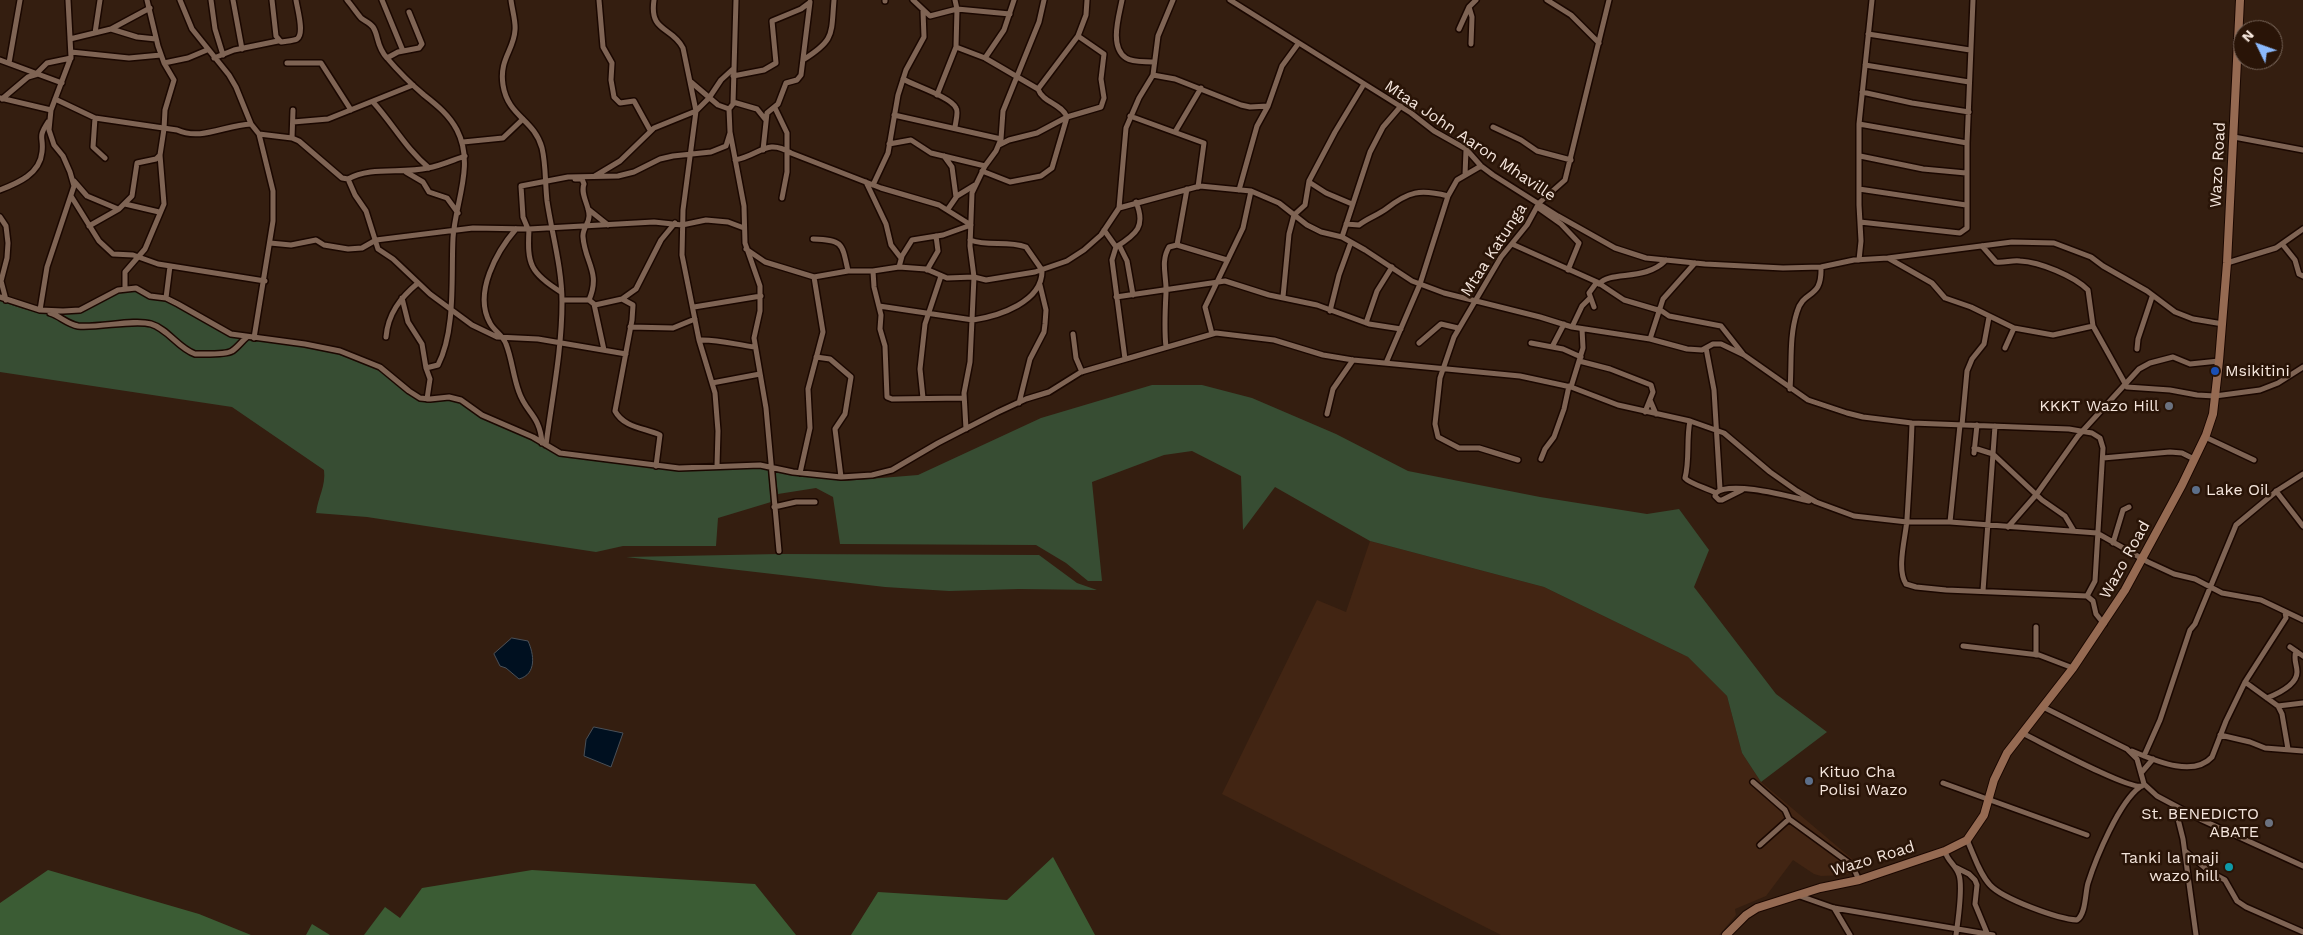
<!DOCTYPE html>
<style>
body{margin:0}
#map{position:relative;width:2303px;height:935px;overflow:hidden;background:#341e10;font-family:"Work Sans",sans-serif}
canvas{display:block}
.north{position:absolute;left:2233px;top:20px;width:50px;height:50px;box-sizing:border-box;background:#291407;border:1px solid #7a685c;border-radius:50%;rotate:312deg;font-size:14px;font-weight:700;line-height:20px;text-align:center;color:#f4e5dc}
.north::after{content:'';display:block;margin:auto;width:18px;height:22px;background:#8bb9fc;clip-path:polygon(50% 0,100% 100%,50% 72%,0 100%)}
</style>
<div id="map">
<canvas width="2303" height="935"></canvas>
<div class="north">N</div>
</div>
<script>
const g = document.querySelector('canvas').getContext('2d');
g.lineJoin = 'round';
function fillPath(path, color) { g.fillStyle = color; g.fill(path, 'evenodd'); }
function strokePath(path, color, width, dash) { g.strokeStyle = color; g.lineWidth = width; g.lineCap = dash ? 'butt' : 'round'; g.setLineDash(dash || []); g.stroke(path); }
function write(font, color, halo, rows, align = 'center') {
  g.font = font + ' "Work Sans",sans-serif'; g.lineWidth = 5; g.setLineDash([]); g.textBaseline = 'middle'; g.strokeStyle = halo; g.fillStyle = color; for (const [text, x, y, turn = 0] of rows) {
    g.save(); g.translate(x, y); g.rotate((+turn || 0) * Math.PI / 180); g.textAlign = isNaN(turn) ? turn : align; if (halo) g.strokeText(text, 0, 0); g.fillText(text, 0, 0); g.restore();
  }
}
fillPath(new Path2D(`
 M1370,541L1544,587L1688,657L1727,696L1742,753L1761,782L1864,869L1844,875L1821,876L1814,874L1793,860L1766,896L1735,909L1736,915L1719,935H1501L1222,794L1317,600L1346,612Z`), '#422513');
fillPath(new Path2D(`
 M125,291H136L149,299L169,302L230,337L305,347L340,354L379,370L407,393L419,400L430,402L449,399L460,403L481,417L532,439L559,456L679,471L750,467L768,469L771,502L718,518L716,546H623L596,552L367,517L316,513C318,497 326,486 324,470L232,407L0,372V300C19,310 63,320 83,311C97,305 110,295 125,291Z
 M1152,385H1202L1252,398L1336,434L1408,471L1540,497L1647,514L1679,509L1709,550L1694,587L1776,694L1827,732L1761,782L1742,753L1727,696L1688,657L1544,587L1370,541L1275,487L1243,530L1241,476L1192,451L1164,455L1092,482L1102,581H1088L1066,563L1036,545L840,544L833,497L816,488L778,494L775,472L844,481L918,475L1041,418Z
 M779,554L1039,555L1077,583L1097,590L1019,589L949,591L885,587L626,557Z`), '#374d33');
fillPath(new Path2D(`
 M1053,857L1095,935H851L878,892L1007,900Z
 M48,870L199,914L251,935H0V903Z
 M532,870L755,884L796,935H364L385,907L400,918L422,888Z
 M312,924L330,935H306Z`), '#3b5c34');
const water = new Path2D(`
 M512,638L528,641C534,654 537,674 519,679L506,668L500,666L494,654Z
 M594,727L623,733L611,767L584,756L586,740Z`);
fillPath(water, '#001020');
strokePath(water, '#495058', 1);
const minor = new Path2D(`
 M180,0L192,29L229,75L236,87L251,124L259,134L273,191V221L254,338
 M211,0L215,29L223,55
 M233,0L242,49
 M272,0L276,36L281,42C285,41 293,41 297,39C305,34 297,8 296,0
 M347,0C352,6 356,12 361,18C365,21 370,23 373,27C379,36 376,46 387,58C398,71 411,84 424,95C438,106 449,115 457,130C475,165 455,203 453,238C451,276 456,330 438,365L426,368
 M382,0L403,51
 M511,0C512,9 516,22 515,30C514,50 499,59 503,85C508,117 534,119 542,148C546,165 545,183 547,201C552,234 562,268 562,302C562,350 552,398 546,445
 M599,0L603,47L612,63L611,80L614,97L620,103L634,101L650,130
 M654,0C649,33 672,26 683,48L696,111L683,210L682,255L699,340L715,393L718,431L717,466
 M736,0L733,104L729,109L730,132L744,206L745,243L760,286V311L754,338L766,408L779,551
 M913,0L930,16L957,9L1010,14
 M1122,0C1119,16 1109,47 1126,58C1133,63 1146,61 1154,62
 M1230,0L1411,113L1434,131L1466,149L1481,166L1493,175L1558,216L1615,248L1646,258L1705,264L1783,268L1821,267L1854,260L1888,258L1932,283L1945,298L1971,307L2014,328L2053,335L2093,326
 M1547,0L1571,15L1599,43
 M885,1V0
 M111,29L137,37L156,39
 M1459,29L1469,7
 M95,33L100,0
 M1868,34L1970,50
 M70,39L111,29L150,8
 M1471,44L1472,17L1469,7L1476,0
 M956,47L985,58L1038,89L1078,36L1086,15L1087,0
 M71,52L129,58L161,55
 M214,58L234,50L278,41
 M387,58L398,52L419,48L422,44L409,12
 M985,58L1004,30L1014,0
 M0,60L62,83
 M803,60C835,40 831,35 834,0
 M9,63L20,0
 M164,63L188,58L207,50
 M287,63H321L351,110
 M1865,65L1969,82
 M36,74L47,63L71,58
 M1153,75L1175,79L1241,105L1250,107L1268,106
 M733,76L764,70L776,63L772,21L801,9L809,3
 M903,79C915,86 951,97 956,108C959,112 955,123 955,128
 M691,82L718,105L729,109
 M1862,92L1912,103L1969,112
 M937,95L956,47L957,9L955,0
 M0,98L51,110
 M2,99L28,77L38,74
 M55,99L95,118L177,130C201,141 225,125 251,124
 M373,102C393,124 406,149 429,168
 M733,102L757,109L765,119
 M775,108L787,133V172L782,198
 M894,115L1001,139
 M1130,116L1204,143L1198,187
 M95,118L93,147L105,158
 M293,122L328,119L413,85
 M1859,124L1967,143
 M1493,127L1521,140L1537,151L1571,160
 M1175,132L1201,88
 M259,134L292,138L299,141L342,178L348,179L355,195L366,211L378,249L393,259L430,294L472,325L497,337L538,339L626,354
 M2234,137L2303,150
 M292,138L293,110
 M463,142L503,138L523,119
 M889,144L911,140L931,153L985,166
 M999,145L1009,140L1037,133L1067,117L1101,107L1104,98L1101,79L1104,54L1078,36
 M763,150L767,113L778,104L786,83L797,80L801,75L810,2
 M944,156L952,167L956,197
 M1860,156L1923,169L1966,173
 M735,160C761,155 766,138 791,153L881,188L939,205L971,225
 M982,171L1010,182L1041,176L1052,168L1067,117C1061,103 1043,103 1038,89
 M406,172L423,182L429,192L447,198L458,213
 M1465,175L1466,150
 M595,176L620,161L654,128L696,111L709,98L721,80L733,69
 M348,179C371,166 402,174 428,168C440,166 453,160 465,156
 M575,179H582L584,184C580,194 589,205 589,215C590,223 582,228 583,237C585,263 601,272 589,300
 M74,181L87,196L118,209
 M866,182L886,224L891,245L901,258
 M1309,182L1326,193L1352,204
 M873,185L888,153L898,95L906,70L924,37L923,11
 M1859,189L1966,205
 M0,190C18,183 40,174 42,152C44,136 37,139 48,122
 M1239,190L1257,126L1268,106L1282,66L1298,44
 M71,196L99,241L113,254L133,255L158,264L265,281
 M125,204L159,212
 M1537,207L1561,224L1579,243L1568,270
 M1119,208L1200,186L1251,191L1279,203L1307,225L1321,232L1342,237L1365,250L1412,281L1444,293L1540,317L1572,327L1650,339L1687,349L1702,350L1713,344H1721L1744,355L1808,400L1847,413L1863,417L1912,423L2069,429L2092,433L2100,438L2103,448L2095,581L2087,596
 M588,209L608,225
 M948,209L957,196L975,185
 M0,217L6,226L8,243L7,258L1,281L6,300
 M1860,222L1960,233L1967,228V143L1973,0
 M1346,224L1359,225C1368,218 1378,215 1386,209C1409,191 1420,189 1448,196
 M89,226L119,209L132,196L137,163L156,159L160,155
 M516,229C497,251 473,293 490,323C494,331 503,335 506,344C512,359 513,376 519,392C526,413 540,415 542,443
 M528,229L523,217L521,186L568,177L618,176L634,172L660,159L673,156L711,152L726,146L730,133
 M529,229C527,264 530,273 561,292
 M1104,230L1116,247L1112,260L1125,359
 M1342,237L1370,152L1383,127L1401,106
 M813,239C843,240 842,243 848,271
 M270,243L291,245L316,240L324,245L348,249L362,248L376,240L473,228L529,229L654,222L682,225L706,220L728,222L744,228
 M1512,244L1597,282L1624,300L1658,310
 M1119,245L1127,261L1133,295
 M1177,245L1187,189
 M2283,245L2295,260L2299,274L2303,276
 M1982,246L1996,262C2004,263 2012,260 2020,261C2040,262 2074,276 2088,290L2093,326L2127,387L2170,390L2197,395L2215,396L2260,390L2278,383L2303,367
 M1116,247C1137,234 1146,226 1136,202
 M746,249L765,262L814,277L848,271H873L899,267L926,269L947,278L974,277L986,280L1035,272L1067,261L1084,250L1101,235L1119,208L1126,128L1139,98L1153,75L1158,36L1173,0
 M1888,258L2012,242L2054,243L2091,257L2103,266L2147,291L2175,312L2193,319L2223,324
 M1859,260L1861,241L1859,205V124L1872,0
 M2227,263L2276,248L2303,229
 M899,267L902,256L912,240L943,235L971,225
 M927,270L938,251L936,236
 M873,271L874,287L881,315L880,329L885,346L887,397L892,399L964,398
 M1599,284C1611,270 1645,282 1666,260
 M125,288V272L145,249L164,204L160,155L164,129L165,110L174,80L164,63L158,46L147,0
 M0,297L40,310L63,311L80,310L118,290L136,288L150,296L166,298L178,304L231,334L305,344L340,351L380,367L409,391L420,398L430,399L449,397L461,400L482,415L533,437L560,453L679,468L760,465L793,472L841,477L872,475L892,470L938,443L998,412L1026,399L1049,392L1081,372L1216,333L1274,340L1323,355L1353,360L1520,376L1571,387L1618,405L1690,421L1724,433L1770,472L1797,491L1816,502L1854,516L1907,522H1950L2097,533L2148,562L2174,574L2195,579L2222,593L2261,600L2303,620
 M1116,297L1225,281L1269,295L1317,305L1369,324L1401,329
 M1283,297L1289,234L1294,215L1305,205L1309,181L1335,132L1364,84
 M166,298L170,266
 M402,298L408,322L422,344L426,368L430,379L427,399
 M622,299L636,289L661,240L675,223
 M562,300H589L594,304L604,350
 M595,305L622,299L633,305L632,320L615,411C624,428 645,428 660,435L656,466
 M879,306L973,320C999,316 1043,302 1042,270L1026,247C1007,240 988,247 970,240
 M694,307L761,296
 M1594,307L1589,293L1597,282
 M1659,309L1669,316L1721,326L1743,354
 M40,310L47,267L74,186L70,172L63,156L54,145L49,130L51,110L71,57L68,0
 M1330,311L1339,275L1351,242
 M50,313C60,316 67,324 78,326C99,328 134,319 151,324C168,329 178,348 195,354C203,354 226,355 232,351C237,348 242,341 247,337
 M1366,323L1377,291L1392,267
 M630,327L673,328L695,319
 M1572,327L1582,306L1590,298
 M1073,334L1076,358L1082,372
 M1212,334L1205,307L1243,228L1251,191
 M386,337C388,314 400,298 418,283
 M1650,339L1663,299L1695,263
 M699,340C718,339 737,345 755,347
 M1419,343L1441,324L1458,328
 M1531,343L1563,349L1581,357
 M1166,347C1164,329 1165,311 1166,293C1167,277 1160,262 1169,247L1177,245L1227,260
 M1552,347L1564,324
 M1706,348L1714,390L1720,489
 M2005,348L2014,328
 M2137,349L2138,339L2152,297
 M816,357L830,359L851,377L845,414L835,429L841,477
 M1579,361L1610,369L1651,385L1653,392L1645,412
 M1386,363L1420,284L1448,196L1457,180L1481,166
 M712,383L760,374
 M1571,387L1583,348L1582,329
 M1790,389C1792,363 1789,337 1797,312C1804,288 1822,301 1821,267
 M923,398L920,369L925,324L941,276
 M1650,400L1656,414
 M1019,403L1030,359L1044,332L1045,324L1046,310L1040,285
 M1327,414L1333,389L1353,360
 M1690,421C1686,440 1690,459 1685,478C1690,484 1707,488 1716,493
 M1912,423C1911,455 1909,487 1907,519C1906,536 1896,569 1906,584L1916,587L1946,590L2087,596L2093,601L2096,614L2104,624
 M1962,425L1967,371L1972,359L1984,344L1989,317
 M966,429L964,393L970,362L974,277L970,246L972,193L985,166L996,151L1001,139L1003,111L1039,22L1044,0
 M2205,437L2254,460
 M1974,448L1993,454L2042,500L2065,516L2074,531
 M1974,453L1977,425
 M2103,458L2170,452L2182,453L2194,459
 M1541,459L1545,449L1554,437L1564,409L1569,386
 M1518,460L1479,448H1459L1438,437L1435,424L1440,378L1454,337L1501,257L1527,225L1539,203L1565,180L1609,0
 M800,473L810,428L808,389L823,332L814,277
 M1742,490L1722,500H1719L1715,496L1716,493C1730,480 1791,497 1809,501
 M2276,491L2303,526
 M774,507L796,502H815
 M1950,522L1960,425
 M2008,527L2036,495L2078,436L2139,369L2150,363L2173,357L2190,364L2219,361
 M2113,543L2123,510L2129,507
 M1983,591L1995,426
 M1963,646L2039,655L2073,668
 M2290,647L2303,656
 M2036,655V627
 M2245,682L2278,706L2303,703
 M2267,698C2277,694 2297,685 2297,672C2297,664 2293,660 2296,651
 M2278,706L2282,714L2288,749
 M2043,707L2127,749L2137,759L2144,784L2157,796L2202,820L2303,866
 M2022,733C2041,742 2128,790 2142,786
 M2220,735L2250,742L2265,748L2303,751
 M2132,751C2154,760 2193,778 2212,757L2226,721L2245,682L2286,618L2285,612
 M2144,756L2160,720L2190,630L2195,624L2234,530L2236,525L2278,490L2303,474
 M2141,773L2153,759
 M1753,782L1785,810L1789,819L1852,865L1859,880
 M1943,783L2087,835
 M2175,807L2183,839L2196,935
 M1967,840C1974,855 1979,873 1990,885C2003,899 2058,919 2077,920C2086,914 2085,893 2088,883C2096,858 2119,802 2140,787
 M1760,845L1789,819
 M1945,851C1947,861 1956,865 1959,875C1963,887 1958,921 1956,935
 M2185,851L2210,872L2225,880L2237,901L2246,907L2303,932
 M1955,867L1969,874L1975,880L1977,885L1975,904L1987,933
 M1797,895L1834,908L1993,935
 M1834,908L1850,935`);
const secondary = new Path2D(`
 M1726,935L1746,915L1757,908L1820,888L1859,880L1945,851L1967,840L1984,815L1994,780L2007,753L2073,668L2125,590L2182,485L2206,435L2213,414L2219,361L2227,263L2240,0`);
strokePath(minor, '#1a0700', 8);
strokePath(secondary, '#1a0700', 10);
strokePath(minor, '#7f6454', 5);
strokePath(secondary, '#956a52', 8);
for (const [x, y, r, color] of [
 [2215,371,5,"#1a4fb4"],
 [2169,406,5,"#6b7280"],
 [2196,490,5,"#5c6f8a"],
 [1809,781,5,"#5c6f8a"],
 [2269,823,5,"#6b7280"],
 [2229,867,5,"#0f9aa8"]
]) { const dot = new Path2D(); dot.arc(x, y, r, 0, 2 * Math.PI); g.fillStyle = color; g.fill(dot); strokePath(dot, '#291407', 2); }
write('16px', '#f4e5dc', '#291407', [
 ["Mtaa John Aaron Mhaville",1470,141,34],
 ["Wazo Road",2218,165,-87],
 ["Mtaa Katunga",1494,250,-57],
 ["Wazo Road",2125,560,-61],
 ["Wazo Road",1873,859,-17]
]);
write('16px', '#f4e5dc', '#291407', [
 ["Msikitini",2225,371],
 ["KKKT Wazo Hill",2159,406,"right"],
 ["Lake Oil",2206,490],
 ["Kituo Cha",1819,772],
 ["Polisi Wazo",1819,790],
 ["St. BENEDICTO",2259,814,"right"],
 ["ABATE",2259,832,"right"],
 ["Tanki la maji",2219,858,"right"],
 ["wazo hill",2219,876,"right"]
], 'left');
</script>
